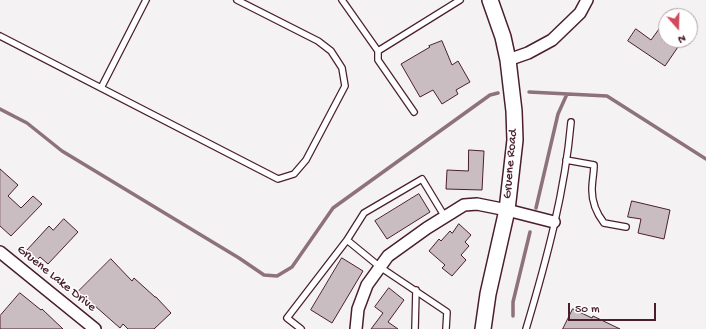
<!DOCTYPE html>
<style>
body{margin:0}
#map{position:relative;width:706px;height:329px;overflow:hidden;background:#f4f2f2;font-family:"Gochi Hand",sans-serif}
canvas{display:block}
.north{position:absolute;left:658px;top:8px;width:40px;height:40px;box-sizing:border-box;background:#fff;border:1px solid #b7a5aa;border-radius:50%;rotate:160deg;font-size:11px;font-weight:700;line-height:16px;text-align:center;color:#4a1f2b}
.north::after{content:'';display:block;margin:auto;width:14px;height:18px;background:#d1495b;clip-path:polygon(50% 0,100% 100%,50% 72%,0 100%)}
.scale{position:absolute;left:568px;top:303px;width:88px;height:18px;box-sizing:border-box;border:2px solid #4a1f2b;border-top:0;padding-left:5px;font-size:12px;line-height:14px;white-space:nowrap;color:#4a1f2b;-webkit-text-stroke:3px #fff;paint-order:stroke}
</style>
<div id="map">
<canvas width="706" height="329"></canvas>
<div class="north">N</div>
<div class="scale">50 m</div>
</div>
<script>
const g = document.querySelector('canvas').getContext('2d');
g.lineJoin = 'round';
function strokePath(path, color, width, dash) { g.strokeStyle = color; g.lineWidth = width; g.lineCap = dash ? 'butt' : 'round'; g.setLineDash(dash || []); g.stroke(path); }
function fillPath(path, color) { g.fillStyle = color; g.fill(path, 'evenodd'); }
function write(font, color, halo, rows, align = 'center') {
  g.font = font + ' "Gochi Hand",sans-serif'; g.lineWidth = 3; g.setLineDash([]); g.textBaseline = 'middle'; g.strokeStyle = halo; g.fillStyle = color; for (const [text, x, y, turn = 0] of rows) {
    g.save(); g.translate(x, y); g.rotate((+turn || 0) * Math.PI / 180); g.textAlign = isNaN(turn) ? turn : align; if (halo) g.strokeText(text, 0, 0); g.fillText(text, 0, 0); g.restore();
  }
}
strokePath(new Path2D(`
 M529,92L607,96L706,159
 M0,109L27,123L62,151L239,258L264,275L277,276L292,267L333,208L490,95L498,93
 M536,208L558,114L567,94
 M513,316V302L530,232`), '#8d727a', 3.5);
const building = new Path2D(`
 M636,29L651,40L659,29L666,34V40H675L680,44L665,66L628,41Z
 M442,41L452,65L458,61L470,82L456,90L458,94L442,104L433,90L420,97L401,64L430,47L429,46Z
 M469,150L484,151L482,190L446,189L447,170L468,171Z
 M0,169L18,185L8,196L21,208L33,196L42,204L11,236L0,226Z
 M419,194L430,212L387,239L375,221Z
 M632,201L670,210L664,239L638,233L641,219L628,217Z
 M64,219L78,232L48,264L40,257L37,260L26,251L49,226L53,230Z
 M459,224L471,235L465,242L469,246L461,255L466,260L452,276L442,268L445,265L429,251L439,239L441,241L450,231L452,233Z
 M342,258L363,271L332,323L311,310Z
 M111,259L132,281L134,278L155,297H156L171,313L154,329H128L123,324L120,328L95,306L94,308L78,292Z
 M389,288L404,300L388,322L398,329H371L383,313L375,307Z
 M20,293L41,310L42,309L63,329H0V316Z
 M573,309L592,318L593,316L620,329H563Z`);
fillPath(building, '#cabdc1');
strokePath(building, '#4a1f2b', 1);
const lane = new Path2D(`
 M342,0L378,51L460,0
 M0,36L278,179L294,174L306,160L345,86L342,68L331,51L318,41L237,0
 M378,51V60L414,112
 M101,88L146,0
 M566,160L594,165C594,173 592,181 592,190C592,202 597,214 604,223L626,227
 M445,217L422,179L364,213L347,240L380,267L447,312L446,329
 M301,329L287,318L347,240
 M415,329L416,290
 M526,329C546,262 565,192 571,122`);
const street = new Path2D(`
 M508,60L528,53L552,40L580,13L587,0
 M0,252L95,329
 M356,329L358,309L367,285L388,256L427,228L464,205L477,204L507,210L554,222`);
const secondary = new Path2D(`
 M483,329L488,294L507,210L515,140L514,111L508,60L503,37L490,0`);
strokePath(lane, '#4a1f2b', 8);
strokePath(street, '#4a1f2b', 14);
strokePath(secondary, '#4a1f2b', 18);
strokePath(lane, '#fff', 5.5);
strokePath(street, '#fff', 11);
strokePath(secondary, '#fff', 15);
write('13px', '#4a1f2b', '#fff', [
 ["Gruene Road",511,164,-85],
 ["Gruene Lake Drive",56,279,39]
]);
</script>
